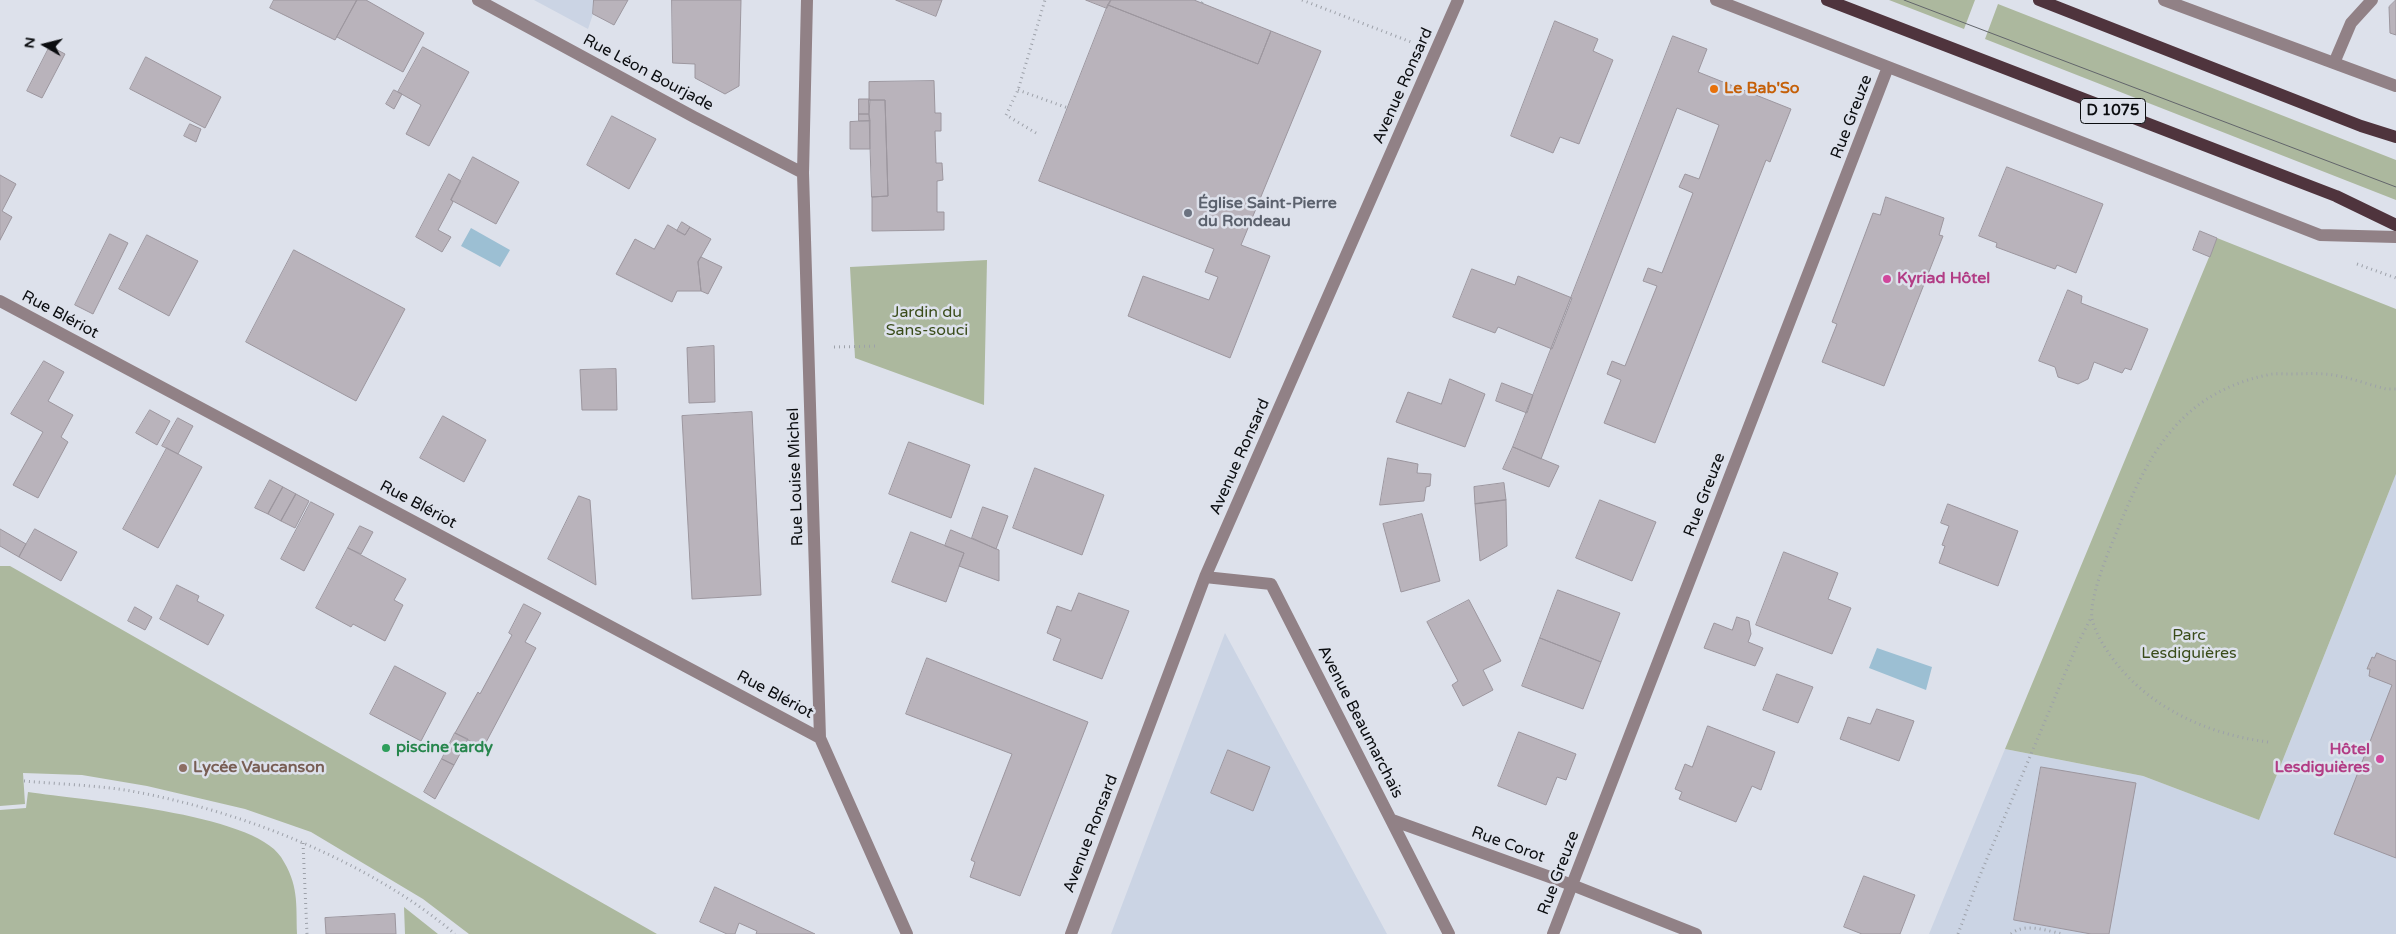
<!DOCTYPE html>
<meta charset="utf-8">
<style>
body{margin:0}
#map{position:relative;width:2396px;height:934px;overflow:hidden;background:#dde1eb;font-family:"Varela Round",sans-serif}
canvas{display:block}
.north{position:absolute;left:20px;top:20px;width:50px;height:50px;-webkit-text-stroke:4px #dde1eb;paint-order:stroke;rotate:278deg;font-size:14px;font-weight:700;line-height:20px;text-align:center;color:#0b0d10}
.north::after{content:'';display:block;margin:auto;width:18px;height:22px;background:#0b0d10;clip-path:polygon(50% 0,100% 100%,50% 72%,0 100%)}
</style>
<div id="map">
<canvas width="2396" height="934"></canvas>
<div class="north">N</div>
</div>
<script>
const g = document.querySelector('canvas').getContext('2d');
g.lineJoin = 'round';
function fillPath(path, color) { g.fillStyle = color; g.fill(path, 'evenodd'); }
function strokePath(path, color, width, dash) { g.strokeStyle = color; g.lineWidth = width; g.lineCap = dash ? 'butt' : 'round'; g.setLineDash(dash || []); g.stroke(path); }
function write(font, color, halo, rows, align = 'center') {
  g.font = font + ' "Varela Round",sans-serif'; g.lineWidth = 5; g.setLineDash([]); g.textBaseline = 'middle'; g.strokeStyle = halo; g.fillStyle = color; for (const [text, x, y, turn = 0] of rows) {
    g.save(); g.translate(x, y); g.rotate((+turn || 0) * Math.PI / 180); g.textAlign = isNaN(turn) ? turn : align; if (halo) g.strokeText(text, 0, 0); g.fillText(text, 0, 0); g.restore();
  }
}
fillPath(new Path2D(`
 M534,0H594L593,14L588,29Z
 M2396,474V934H1929L2005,749L2143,776L2259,820Z
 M1225,633L1387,934H1111Z`), '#cbd4e4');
fillPath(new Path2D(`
 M1889,0H1975L1964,29Z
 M1998,4L2396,160V200L1985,39Z
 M2217,238L2396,309V474L2259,820L2143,776L2005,749Z
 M987,260L984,405L855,358L850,267Z
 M0,566H10L657,934H469L423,899L311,832L245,809L147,786L82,775L23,773L25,804L0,806Z
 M28,792C81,800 253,813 281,857C299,885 296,903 297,934H0V810L26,808Z
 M404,907L438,934H405Z`), '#acb89e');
fillPath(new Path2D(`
 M471,228L510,250L500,267L461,246Z
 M1877,648L1932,667L1926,690L1869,668Z`), '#9cbfd3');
const building = new Path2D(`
 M274,0H357L335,40L270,8Z
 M357,0H366L424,33L403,72L337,37Z
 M594,0H628L614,25L593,14Z
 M672,0H741L739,86L725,94L695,78V64L673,63Z
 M896,0H942L936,16Z
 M1086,0H1111L1107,8Z
 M1111,0H1194L1271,31L1258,64L1108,5Z
 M2396,0V35L2390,33L2389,7Z
 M1108,5L1258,64L1271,31L1321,51L1241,245L1270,256L1230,358L1128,316L1143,276L1209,300L1218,277L1205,272L1214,249L1039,181Z
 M1555,21L1598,39L1593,51L1613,60L1579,144L1560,137L1553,153L1511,136Z
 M1673,36L1707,49L1698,72L1791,109L1770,162L1766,160L1655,443L1604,423L1621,380L1607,374L1612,361L1625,366L1657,286L1643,281L1648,268L1662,273L1693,193L1679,187L1685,174L1699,179L1719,125L1677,108L1541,459L1513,447Z
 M50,46L65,54L42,98L27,91Z
 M423,47L469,72L429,146L406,134L421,105L398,92Z
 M146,57L221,97L205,128L130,89Z
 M934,81L935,113H941V131H935L936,163H942L943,180L937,181V212H944V230L872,231V197L888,196L885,100H869V82Z
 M394,90L402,94L394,109L386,104Z
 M859,99H870L869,114H859Z
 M869,100H885L888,196L872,197Z
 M859,114H869L870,121H859Z
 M612,116L656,139L629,189L587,165Z
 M870,121V149H850V122Z
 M190,124L201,129L196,142L184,136Z
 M473,157L519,182L496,224L451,200Z
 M2007,167L2103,204L2076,273L2057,265L2055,269L1996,247L1997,243L1979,236Z
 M449,174L461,181L451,200L453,202L438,230L451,237L442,252L416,237Z
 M0,175L16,184L2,211L12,217L0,240Z
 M1886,197L1944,218L1939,235L1943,236L1884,386L1822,362L1837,324L1832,322L1873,213L1880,215Z
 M682,222L690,227L685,235L677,231Z
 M668,225L685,235L690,227L711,239L698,262L701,291H677L672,302L616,274L635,239L654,249Z
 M2200,231L2217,238L2210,257L2193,250Z
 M110,234L128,243L93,314L75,305Z
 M147,235L198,261L169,316L119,289Z
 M294,250L405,309L356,401L246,342Z
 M701,257L722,267L708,294L701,291L698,262Z
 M1472,269L1515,285L1518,276L1572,298L1552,349L1498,327L1495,333L1453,317Z
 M2068,290L2082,296L2081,303L2148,329L2131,370L2125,368L2122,373L2094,362L2088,379L2078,384L2058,377L2055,367L2039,361Z
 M714,346L715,402L689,403L687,348Z
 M44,361L64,372L48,401L73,415L61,437L68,442L38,498L13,485L43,432L11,414Z
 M616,369L617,410H582L580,370Z
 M1450,379L1485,394L1465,447L1396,422L1408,392L1441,404Z
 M1502,383L1533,395L1527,413L1496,401Z
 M150,410L170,421L157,445L136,433Z
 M752,412L761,595L692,599L682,416Z
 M443,416L486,440L464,482L420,458Z
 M178,418L193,426L178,454L162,446Z
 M909,442L970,465L951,518L889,494Z
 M1513,447L1559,466L1549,487L1503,469Z
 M167,448L202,467L158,548L123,529Z
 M1388,458L1418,464L1417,473L1431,474L1430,486L1426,487L1424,501L1380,505Z
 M1035,468L1104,495L1082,555L1013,528Z
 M270,480L283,487L268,514L255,508Z
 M1504,483L1506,500L1475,504L1474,487Z
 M283,487L296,494L281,521L268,514Z
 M296,494L309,501L295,528L281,521Z
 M579,496L590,500L596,585L548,559Z
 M1506,500L1507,546L1480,561L1475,504Z
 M1600,500L1656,522L1632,581L1576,558Z
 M311,502L334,514L304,571L281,559Z
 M1948,504L2018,531L1998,586L1939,563L1945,546L1942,545L1949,526L1941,523Z
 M983,507L1008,516L996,549L972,538Z
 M1422,514L1440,581L1401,592L1383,524Z
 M360,526L373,532L361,554L348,548Z
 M0,529L26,544L19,557L0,546Z
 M35,529L77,552L61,581L19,557Z
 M951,530L999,550V581L959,566L964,553L945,546Z
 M911,532L964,553L946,602L892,582Z
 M348,548L406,579L394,600L403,605L385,641L353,624L351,627L316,608Z
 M1784,552L1838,573L1828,599L1851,608L1832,654L1756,625Z
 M177,585L199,596L197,601L224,615L208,645L160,619Z
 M1558,590L1620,613L1601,662L1540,638Z
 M1079,593L1129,611L1102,679L1053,660L1061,639L1047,633L1057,606L1071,611Z
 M1469,600L1501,661L1483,670L1493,690L1463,706L1452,685L1458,681L1427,622Z
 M524,604L541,613L525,642L536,648L483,748L455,733L478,692L480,694L512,635L509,633Z
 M135,607L152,617L145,630L128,621Z
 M1737,617L1749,621L1751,634L1748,642L1763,648L1755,666L1704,648L1714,623L1732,630Z
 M1540,638L1601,662L1583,709L1522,686Z
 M2377,653L2396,661V858L2334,834L2392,685L2369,676L2370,669H2367L2372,657L2374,658Z
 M927,658L1088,722L1020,896L970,877L975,862L971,860L1012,754L906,714Z
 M395,666L446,693L421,741L370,714Z
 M1777,674L1813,687L1798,723L1763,710Z
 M1877,709L1914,721L1899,761L1840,739L1848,717L1870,724Z
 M1708,726L1775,752L1761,790L1752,786L1736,822L1679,799L1682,792L1675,789L1685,764L1692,767Z
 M1519,732L1576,754L1566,780L1557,777L1546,805L1498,786Z
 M455,733L468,739L454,765L442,759Z
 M1228,750L1270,767L1253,811L1211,793Z
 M442,759L454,765L435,799L424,792Z
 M2041,767L2136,783L2109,934H2091L2014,920Z
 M1864,876L1915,895L1900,934H1862L1844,927Z
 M715,887L815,934H756L757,931L739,923L735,934H727L700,922Z
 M395,914L396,934H326L325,918Z`);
fillPath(building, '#b9b3bb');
strokePath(building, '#9c969e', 1);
strokePath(new Path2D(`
 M1302,0L1411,42
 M1202,3L1204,0
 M1018,90L1068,108
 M1036,133L1006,115L1018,90L1045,0
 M2357,264L2396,278
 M834,347L877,346
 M2268,742C2206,734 2147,707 2110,655C2103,645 2094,630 2092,618C2089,601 2106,557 2113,541C2145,462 2174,395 2267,375C2274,373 2282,374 2289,374C2301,374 2312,373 2324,374C2344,375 2366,384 2386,389H2396
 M24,781C57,784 92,785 125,790C237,809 368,860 455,934
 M303,843L307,934
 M1958,934L1978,880L2077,645L2091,618
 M2011,934C2025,922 2047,931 2063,934`), '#9da1a9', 3, [1, 4]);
strokePath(new Path2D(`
 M478,0L694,117L803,173
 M807,0L803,173L820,738L907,934
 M1716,0L2320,235L2396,237
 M2164,0L2396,86
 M2334,63L2351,23L2372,0
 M0,301L820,738
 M1205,577L1271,584L1449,934
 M1392,820L1572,885L1696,934
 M1071,934L1205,577L1458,0
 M1553,934L1888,67`), '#918186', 12);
strokePath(new Path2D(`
 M1827,0L2336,196L2396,225
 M2039,0L2361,126L2396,137`), '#4f343d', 12);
strokePath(new Path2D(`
 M1904,0L2396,187`), '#62656b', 1);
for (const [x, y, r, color] of [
 [1714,89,5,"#e8710a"],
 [1188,213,5,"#6b7280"],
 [1887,279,5,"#d1479c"],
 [386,748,5,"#2e9e5b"],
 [2380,759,5,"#d1479c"],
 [183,768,5,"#8d6e63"]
]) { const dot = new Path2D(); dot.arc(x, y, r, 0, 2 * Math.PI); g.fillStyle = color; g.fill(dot); strokePath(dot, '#dde1eb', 2); }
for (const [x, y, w] of [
 [2113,111,65]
]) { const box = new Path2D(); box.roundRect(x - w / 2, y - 12.5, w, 25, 4); g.fillStyle = '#dde1eb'; g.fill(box); strokePath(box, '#0b0d10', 1); }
write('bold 15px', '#0b0d10', null, [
 ["D 1075",2113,111]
]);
write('16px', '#0b0d10', '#dde1eb', [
 ["Rue Léon Bourjade",648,73,28],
 ["Avenue Ronsard",1403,86,-66],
 ["Rue Greuze",1852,117,-69],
 ["Rue Blériot",60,315,28],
 ["Avenue Ronsard",1240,457,-66],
 ["Rue Louise Michel",796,477,-92],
 ["Rue Greuze",1705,495,-69],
 ["Rue Blériot",418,505,28],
 ["Rue Blériot",775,695,28],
 ["Avenue Beaumarchais",1360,722,63],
 ["Avenue Ronsard",1091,834,-69],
 ["Rue Corot",1508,845,20],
 ["Rue Greuze",1559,873,-69]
]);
write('bold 16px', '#c56008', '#dde1eb', [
 ["Le Bab'So",1724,89]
], 'left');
write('bold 16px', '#5b616d', '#dde1eb', [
 ["Église Saint-Pierre",1198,204],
 ["du Rondeau",1198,222]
], 'left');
write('bold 16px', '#b23c85', '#dde1eb', [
 ["Kyriad Hôtel",1897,279],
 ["Hôtel",2370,750,"right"],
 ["Lesdiguières",2370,768,"right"]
], 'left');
write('16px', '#3a4c1a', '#dde1eb', [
 ["Jardin du",927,313],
 ["Sans-souci",927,331],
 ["Parc",2189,636],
 ["Lesdiguières",2189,654]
]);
write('bold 16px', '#27864d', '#dde1eb', [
 ["piscine tardy",396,748]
], 'left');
write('bold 16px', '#785e54', '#dde1eb', [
 ["Lycée Vaucanson",193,768]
], 'left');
</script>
